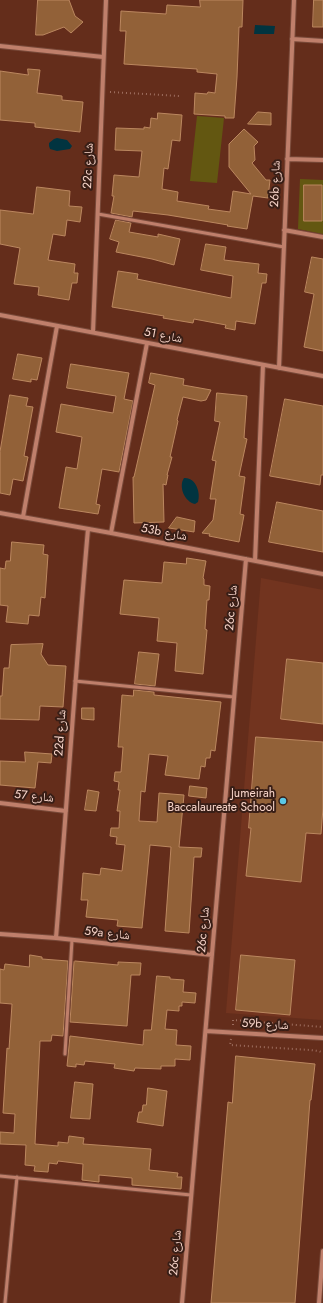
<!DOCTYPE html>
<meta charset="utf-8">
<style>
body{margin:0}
canvas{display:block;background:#642d1b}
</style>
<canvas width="323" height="1303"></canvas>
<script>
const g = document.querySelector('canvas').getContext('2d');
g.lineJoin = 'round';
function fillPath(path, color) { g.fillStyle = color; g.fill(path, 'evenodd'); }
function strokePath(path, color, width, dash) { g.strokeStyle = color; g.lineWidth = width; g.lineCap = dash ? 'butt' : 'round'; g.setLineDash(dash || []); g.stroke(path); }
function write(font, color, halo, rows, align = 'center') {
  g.font = font + ' Jost,"Noto Naskh Arabic",sans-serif'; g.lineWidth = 4; g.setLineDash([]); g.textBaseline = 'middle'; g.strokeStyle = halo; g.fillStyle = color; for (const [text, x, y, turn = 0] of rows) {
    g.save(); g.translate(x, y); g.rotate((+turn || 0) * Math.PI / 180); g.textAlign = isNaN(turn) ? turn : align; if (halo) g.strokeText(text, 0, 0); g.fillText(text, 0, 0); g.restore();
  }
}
fillPath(new Path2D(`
 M261,578L323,590V1020L226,1013Z`), '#72341f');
fillPath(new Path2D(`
 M197,116L224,118L217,183L190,181Z
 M300,179L323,180V234L298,229Z`), '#635711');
fillPath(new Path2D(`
 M255,25L275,26L274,34H254Z
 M57,138L67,140L72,146L70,149L57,151L50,149L49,146V143L54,139Z
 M184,478C196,477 201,493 198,502L195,504C185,502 178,487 184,478Z`), '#013440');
const building = new Path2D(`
 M38,0H69L75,16L83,22L71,33L64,27L43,35H36Z
 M200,0H243L242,27H239L237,77L234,118H225V116L194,114L195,93L207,94L208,92L215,93L217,74L197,72V69L124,64L126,31H120L121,11L166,14L167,5L200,7Z
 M314,0H323V27H313Z
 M28,69L40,70L37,93L62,96V100L83,102L80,132L35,127V123L0,120V71L28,75Z
 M258,112L271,113V125L248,124Z
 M158,113L182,115L180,141L172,140L168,169L164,168L162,189L178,192L177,201L209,206L208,209L230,212L233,191L251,194L229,167V144L244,129L258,142L254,146L255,160L252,163L266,180H270L268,198L253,196L247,229L227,226L228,225L168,215L133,211L132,217L111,213L114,196H112L114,175L139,177L142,151L115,150L116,128L144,129V127L150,128L151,118L157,119Z
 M304,185H322V221H304Z
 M37,187L70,191L69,206L82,207L80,222L67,220L65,236L53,234L48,260L75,264L74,273H78L77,283H72L69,300L38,295L39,287L14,284L20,248L0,244V210L33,214Z
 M116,220L131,223L129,232L158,237V234L180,239L174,265L152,259L116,252L119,242L110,239Z
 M206,244L226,247L224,260L259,264L258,273L267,274L266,283H262L255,324L236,321L235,330L225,328L226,325L194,319L193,323L163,318L164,316L112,307L118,271L138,274L137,279L231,298L233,276L201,270Z
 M312,257L323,259V351L304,347L314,294L305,292Z
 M18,354L42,358L37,380L31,379V382L13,379Z
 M71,364L129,373L124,399L133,401L119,472L102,469L96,504L100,505L98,514L59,508L66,467L77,469L82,437L56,432L61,404L113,413L116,396L67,388Z
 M151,373L184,379L183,385L211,390L206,400L201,401L183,397L177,420L178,421L170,457H172L167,475H168L166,485L163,484L164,522L134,523L133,477H134L155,385L149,383Z
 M217,393L247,396L244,438L247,439L239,476L245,477L240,514L244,515L239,542L209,536L210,534L202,533L213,520L216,499H210L216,461L212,460L220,422L215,421Z
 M10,395L28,398L26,406L33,407L24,456L28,457L23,481L13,479L10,495L0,493V452Z
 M285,399L323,406V475H321L320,485L270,476Z
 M277,502L323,511V552L269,542Z
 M177,517L195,521L194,532L169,528Z
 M12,542L44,545L43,554L48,555L45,598L41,597L39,616L29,615L28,624L6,622L8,606L0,605V568L5,569L6,561H10Z
 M187,558L206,561L203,578L204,579V585L210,586L209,600H207L205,629L207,630L203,674L175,671L177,643L157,641L159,618L120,614L124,580L162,583L164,562L186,564Z
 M43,644L41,654L48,665L66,666L63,707L40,706L39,720L0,719V696H2L4,668H9L11,645Z
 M139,652L159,654L155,686L135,684Z
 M287,659L323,663V724L281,719Z
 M134,690L154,692V695L221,702L215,751L211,750L210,758H206L205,767L201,766L199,779L165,775L168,756L149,754L145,792L141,791L139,821L157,822L159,793L184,795L179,847L202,848L201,857H194L189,933L165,931L171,847L150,845L142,928L117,926L118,920L86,917L88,900H81L83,873L100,875L101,868L122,871L125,845L116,844L117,837L110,836L111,828H119L120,811H117L120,790H118L119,782L114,781L115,772H121L123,747H118L122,695L133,696Z
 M82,708H94V720L82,719Z
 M256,737L323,742V808L321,834L306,833L301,882L246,876L251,828H249Z
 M25,752L52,754L51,763L38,762L35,788L0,785V761L25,762Z
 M190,786L207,788L206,798L189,796Z
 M88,790L99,792L96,811L85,810Z
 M30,955L42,957V959L68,961L63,1036L52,1035L51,1041H40L35,1144L58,1146V1142L68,1143L69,1136L84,1138L83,1144L151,1149L149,1170L178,1173L177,1177H182L181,1189L132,1185V1178L99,1175V1182L82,1180L83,1164L58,1161L57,1164L49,1163L48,1172L34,1171L35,1166L25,1165L26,1145L0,1144V1132L14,1133L15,1114L3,1113L7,1048L9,1049L12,1004L0,1003V969L4,970L5,964L29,967Z
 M241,955L295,960L290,1015L236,1010Z
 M75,961L118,965V962L141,963L140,975H131L127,1026L70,1022L74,962Z
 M157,976L170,977V979L184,980L183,992L196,993L195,1003L182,1002V1006H179V1011L167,1010L165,1029L177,1030L176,1045L191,1046L190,1060L175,1059V1066H161V1069L135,1068L134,1071L114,1068L115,1064L85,1061L84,1065L76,1064V1067L67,1066L70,1036L143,1045L144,1030H151Z
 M236,1056L315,1064L311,1100H310L295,1303H211L228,1102L232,1103Z
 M75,1082L93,1084L90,1119L71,1118Z
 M148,1088L167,1091L163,1126L137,1122L139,1112H142L143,1105H146Z`);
fillPath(building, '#926138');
strokePath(building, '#bb875f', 1);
const service = new Path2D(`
 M98,214L284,247
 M75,681L234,697
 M65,1054L72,940
 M0,1176L191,1195
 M5,1303L17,1177`);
const minor = new Path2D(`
 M292,39L323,41
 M0,46L103,57
 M287,159L323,160
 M284,230L323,237
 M0,315L323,376
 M93,332L106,0
 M279,368L294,0
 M0,513L111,533L323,574
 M23,517L57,326
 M111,533L147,343
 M255,561L263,365
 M0,803L66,811
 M0,934L56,938L212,955
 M56,938C67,802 76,665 88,529
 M206,1031L323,1038
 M182,1303L246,559
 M319,1303L323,1251`);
strokePath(service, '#784939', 5);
strokePath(minor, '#784939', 6);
strokePath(new Path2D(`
 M110,92L180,96
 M233,1025V1020L323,1027
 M231,1039L230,1045L310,1050L319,1051L323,1053`), '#9c6c5d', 2, [1, 3]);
strokePath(service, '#bf7f6b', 3);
strokePath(minor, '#bf7f6b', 4);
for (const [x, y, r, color] of [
 [283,801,4,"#5ac8e6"]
]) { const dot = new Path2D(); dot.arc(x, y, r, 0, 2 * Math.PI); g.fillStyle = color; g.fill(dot); strokePath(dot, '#381e16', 1.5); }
write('12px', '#f8d5ca', '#381e16', [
 ["22c شارع",89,166,-88],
 ["26b شارع",276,184,-88],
 ["شارع 51",163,336,11],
 ["53b شارع",164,533,11],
 ["26c شارع",232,608,-85],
 ["22d شارع",61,733,-86],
 ["شارع 57",34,797,6],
 ["26c شارع",204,930,-85],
 ["59a شارع",107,934,6],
 ["59b شارع",265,1025,3],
 ["26c شارع",176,1253,-85]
]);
write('12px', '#f8d5ca', '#381e16', [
 ["Jumeirah",275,794],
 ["Baccalaureate School",275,808]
], 'right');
</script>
